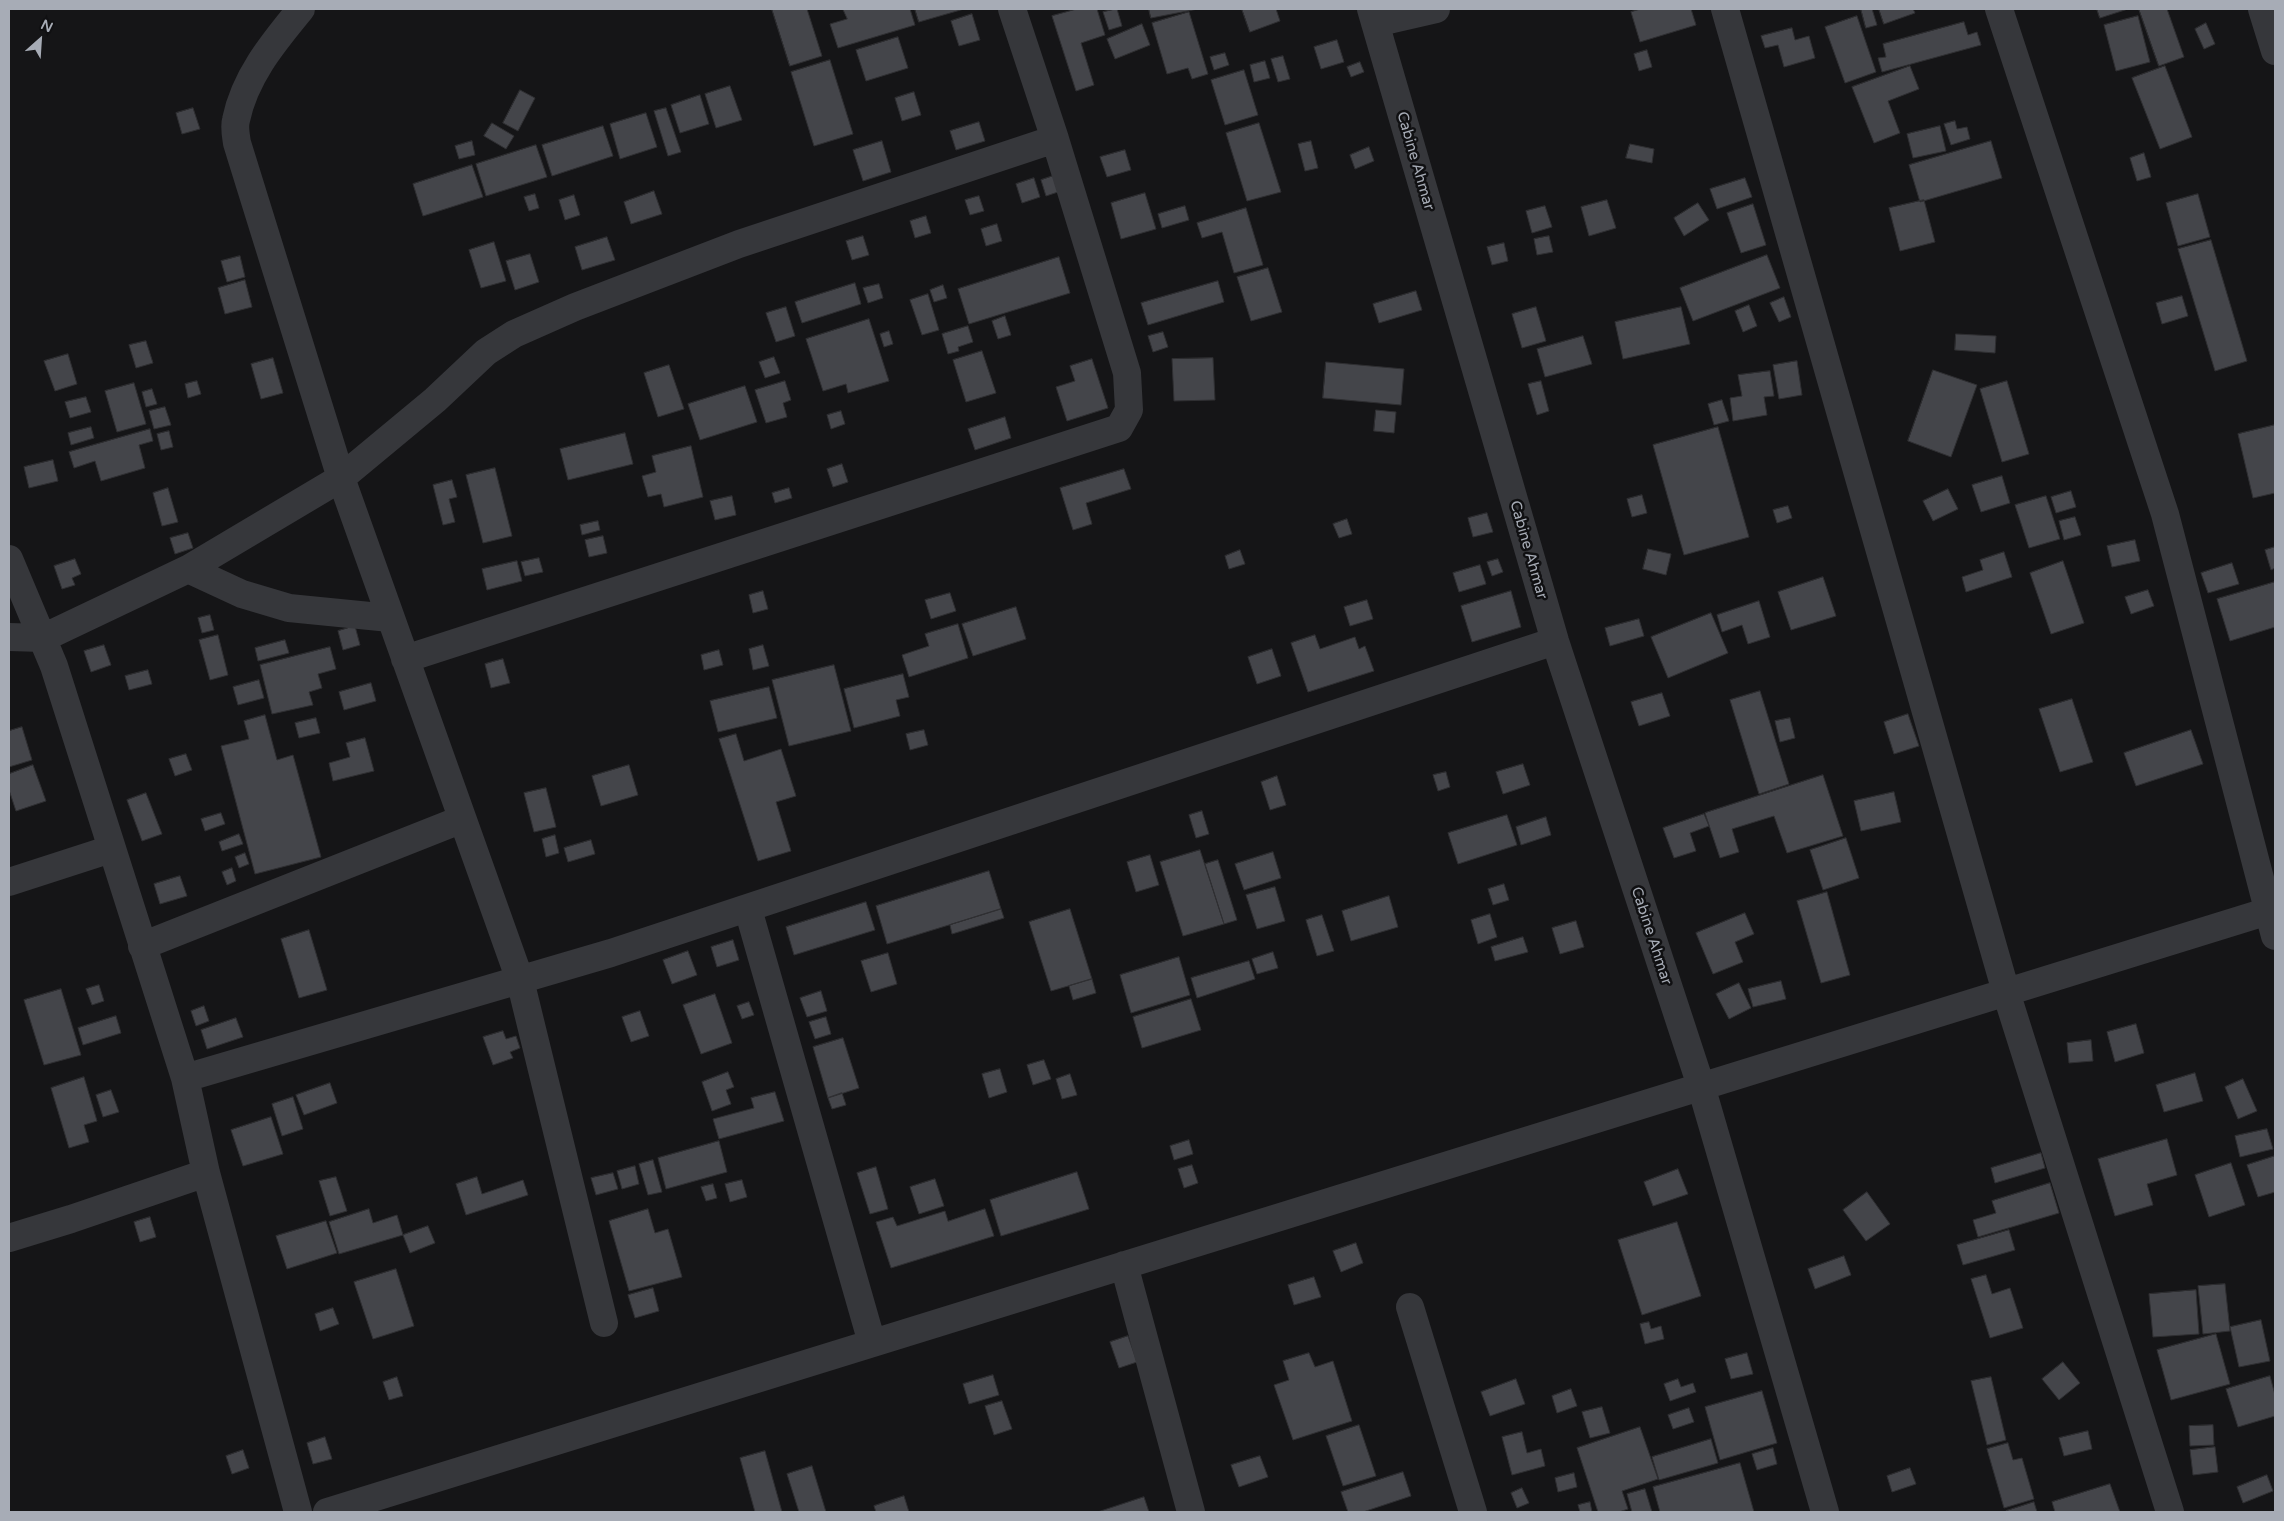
<!DOCTYPE html>
<style>
body{margin:0}
#map{position:relative;width:2284px;height:1521px;overflow:hidden;background:#151517;font-family:"Varela Round",sans-serif}
canvas{display:block}
.frame{position:absolute;inset:0;border:10px solid #a7acb6;pointer-events:none}
.north{position:absolute;left:15px;top:15px;width:50px;height:50px;-webkit-text-stroke:4px #101012;paint-order:stroke;rotate:26deg;font-size:14px;font-weight:700;line-height:20px;text-align:center;color:#a7acb6}
.north::after{content:'';display:block;margin:auto;width:18px;height:22px;background:#a7acb6;clip-path:polygon(50% 0,100% 100%,50% 72%,0 100%)}
</style>
<div id="map">
<canvas width="2284" height="1521"></canvas>
<div class="frame"></div>
<div class="north">N</div>
</div>
<script>
const g = document.querySelector('canvas').getContext('2d');
g.lineJoin = 'round';
function fillPath(path, color) { g.fillStyle = color; g.fill(path, 'evenodd'); }
function strokePath(path, color, width, dash) { g.strokeStyle = color; g.lineWidth = width; g.lineCap = dash ? 'butt' : 'round'; g.setLineDash(dash || []); g.stroke(path); }
function write(font, color, halo, rows, align = 'center') {
  g.font = font + ' "Varela Round",sans-serif'; g.lineWidth = 5; g.setLineDash([]); g.textBaseline = 'middle'; g.strokeStyle = halo; g.fillStyle = color; for (const [text, x, y, turn = 0] of rows) {
    g.save(); g.translate(x, y); g.rotate((+turn || 0) * Math.PI / 180); g.textAlign = isNaN(turn) ? turn : align; if (halo) g.strokeText(text, 0, 0); g.fillText(text, 0, 0); g.restore();
  }
}
const building = new Path2D(`
 M772,9H807L822,56L790,66Z
 M843,9H910L915,25L838,48L830,24L847,19Z
 M915,9H964L919,22Z
 M1077,9H1097L1105,35L1081,43L1094,85L1076,91L1052,16Z
 M1117,9L1122,26L1109,30L1103,12Z
 M1149,9H1198L1151,18Z
 M1242,9H1276L1280,21L1250,32Z
 M1641,9H1691L1696,25L1640,42L1631,12Z
 M1861,9H1872L1877,25L1866,28Z
 M1879,9H1913L1915,13L1884,24Z
 M2097,9H2128L2100,18Z
 M2139,9H2167L2184,57L2159,66Z
 M1189,12L1208,74L1192,79L1188,68L1167,74L1152,23Z
 M972,14L980,40L959,46L951,21Z
 M1857,16L1876,72L1845,83L1825,27Z
 M2138,16L2150,62L2116,71L2104,25Z
 M1964,22L1968,35L1977,32L1981,45L1882,72L1878,58L1886,57L1883,44Z
 M2206,23L2215,44L2204,49L2195,29Z
 M1142,24L1150,45L1115,59L1107,39Z
 M1792,28L1795,40L1809,36L1815,58L1784,67L1778,45L1765,48L1761,36Z
 M898,37L908,68L866,81L856,50Z
 M1337,40L1344,62L1321,69L1314,47Z
 M1647,50L1652,67L1639,71L1634,54Z
 M1225,53L1229,65L1214,70L1210,57Z
 M1283,56L1290,79L1278,82L1271,59Z
 M830,60L853,134L814,146L791,72Z
 M1265,61L1270,78L1254,82L1250,65Z
 M1360,62L1364,72L1351,77L1347,67Z
 M1910,66L1919,89L1888,101L1900,133L1874,143L1852,87Z
 M2165,66L2192,137L2160,149L2132,78Z
 M1244,70L1258,115L1225,125L1211,80Z
 M730,86L742,120L716,128L705,94Z
 M520,90L535,98L518,131L503,123Z
 M914,92L921,115L902,121L895,98Z
 M700,95L709,124L680,133L671,105Z
 M193,108L200,129L182,134L176,113Z
 M666,108L681,152L668,156L654,111Z
 M646,113L657,147L620,159L610,124Z
 M1955,121L1957,129L1967,127L1970,139L1951,145L1944,124Z
 M979,122L985,141L956,150L950,131Z
 M492,123L514,136L506,149L484,136Z
 M1259,123L1281,192L1247,201L1226,133Z
 M603,126L613,156L552,176L542,145Z
 M1940,126L1946,151L1913,158L1907,134Z
 M472,141L475,155L459,159L455,146Z
 M882,141L891,172L863,181L853,150Z
 M1311,141L1318,168L1305,171L1298,144Z
 M1991,141L2002,178L1920,202L1909,165Z
 M1630,144L1654,149L1652,163L1626,158Z
 M536,145L547,177L486,196L476,164Z
 M1369,147L1374,161L1355,169L1350,155Z
 M1125,150L1131,170L1107,177L1100,157Z
 M2144,153L2151,177L2137,181L2130,158Z
 M472,165L483,197L423,216L413,184Z
 M1053,176L1058,192L1046,196L1041,180Z
 M1034,178L1040,197L1022,203L1016,184Z
 M1745,178L1752,197L1717,209L1710,189Z
 M654,191L662,214L631,224L624,202Z
 M1145,193L1156,229L1121,239L1111,203Z
 M535,194L539,208L529,211L524,197Z
 M2198,194L2210,237L2178,246L2166,203Z
 M574,195L580,215L565,220L559,200Z
 M979,196L984,211L970,215L965,200Z
 M1607,200L1616,228L1589,236L1581,207Z
 M1924,200L1935,242L1900,251L1889,208Z
 M1698,203L1709,220L1684,236L1674,218Z
 M1753,204L1766,245L1741,253L1727,213Z
 M1185,206L1189,220L1162,228L1158,214Z
 M1545,206L1552,227L1532,233L1526,211Z
 M1246,208L1263,265L1234,273L1222,232L1202,238L1197,223Z
 M926,216L931,233L915,238L910,221Z
 M997,224L1002,241L986,246L981,229Z
 M863,236L869,255L852,260L846,241Z
 M1549,236L1553,252L1537,255L1534,239Z
 M607,237L615,260L582,270L575,247Z
 M2211,240L2247,361L2215,371L2178,249Z
 M494,242L506,281L481,288L469,250Z
 M1504,243L1508,261L1492,265L1487,247Z
 M530,254L539,282L515,290L506,261Z
 M1767,255L1780,288L1693,321L1680,288Z
 M240,256L245,277L227,282L221,261Z
 M1059,257L1070,293L969,324L958,289Z
 M1268,268L1282,312L1251,321L1237,277Z
 M245,280L252,307L225,314L218,288Z
 M1218,281L1224,302L1148,325L1141,303Z
 M855,283L861,304L802,323L795,302Z
 M879,284L883,298L868,303L863,288Z
 M943,285L947,298L934,302L930,290Z
 M1416,291L1422,310L1379,323L1373,304Z
 M928,294L939,330L922,335L910,300Z
 M2182,296L2188,316L2162,324L2156,303Z
 M1784,297L1791,317L1779,322L1770,303Z
 M1749,305L1757,326L1743,332L1735,311Z
 M786,307L795,336L776,342L766,313Z
 M1536,307L1546,341L1522,348L1512,314Z
 M1681,307L1690,344L1623,359L1615,322Z
 M1005,316L1011,335L998,339L992,321Z
 M869,319L889,381L848,393L846,384L823,391L806,339Z
 M968,326L973,342L958,347L959,351L948,354L942,334Z
 M889,331L893,344L884,347L880,334Z
 M1163,332L1168,347L1153,352L1148,336Z
 M1956,334L1996,336L1995,353L1955,350Z
 M1583,336L1592,364L1545,377L1537,349Z
 M146,341L153,363L136,368L129,345Z
 M982,351L996,393L966,402L953,360Z
 M68,354L77,384L55,391L44,361Z
 M774,357L780,373L765,378L759,362Z
 M273,358L283,393L261,399L251,364Z
 M1213,358L1215,400L1174,401L1172,359Z
 M1092,359L1108,408L1067,421L1056,387L1075,381L1070,366Z
 M1797,361L1802,395L1779,399L1773,365Z
 M1326,362L1404,369L1401,405L1323,398Z
 M669,365L684,409L658,417L644,373Z
 M1933,370L1977,385L1951,457L1908,441Z
 M1770,371L1774,396L1764,397L1767,415L1733,421L1730,398L1742,396L1738,375Z
 M197,381L201,394L188,398L185,384Z
 M785,381L791,400L783,403L787,417L766,423L755,390Z
 M1541,381L1549,411L1537,415L1528,384Z
 M2007,381L2029,454L2002,462L1980,389Z
 M134,383L146,424L117,432L105,391Z
 M745,386L757,422L700,440L688,404Z
 M152,389L157,404L146,407L142,392Z
 M86,397L91,412L70,418L65,402Z
 M1722,400L1729,421L1714,425L1708,404Z
 M165,407L171,425L154,429L149,411Z
 M1376,410L1396,412L1394,433L1374,431Z
 M841,411L845,424L831,429L827,415Z
 M1005,417L1011,438L975,450L968,429Z
 M2275,425V493L2253,498L2238,434Z
 M91,427L94,438L71,445L68,433Z
 M1718,427L1749,537L1684,555L1653,445Z
 M150,429L153,441L139,445L145,468L101,481L95,461L74,468L69,452Z
 M169,431L173,447L161,450L157,434Z
 M625,433L633,464L568,480L560,449Z
 M691,446L703,497L664,507L661,494L648,497L642,476L656,472L652,456Z
 M53,460L58,481L29,488L24,467Z
 M842,464L848,482L833,487L827,469Z
 M495,468L512,536L483,543L466,475Z
 M1124,469L1131,489L1086,503L1092,524L1073,530L1060,488Z
 M2002,476L2010,503L1981,512L1972,485Z
 M452,480L457,497L449,499L455,522L443,525L433,485Z
 M168,488L178,522L162,526L153,493Z
 M789,488L792,498L775,503L772,493Z
 M1948,489L1958,509L1933,521L1923,501Z
 M2071,491L2076,507L2056,513L2051,497Z
 M1642,495L1647,513L1632,517L1627,499Z
 M732,496L736,515L715,520L710,501Z
 M2046,496L2060,539L2029,548L2015,505Z
 M1788,506L1792,518L1777,523L1773,510Z
 M1487,513L1493,532L1473,537L1468,518Z
 M2075,517L2081,535L2064,540L2059,521Z
 M1347,519L1352,534L1339,538L1333,524Z
 M598,521L600,530L582,535L580,525Z
 M188,533L193,548L175,554L170,538Z
 M603,536L607,553L589,557L585,540Z
 M2135,540L2140,561L2112,567L2107,546Z
 M2275,547V568L2271,570L2265,550Z
 M1648,549L1671,554L1666,575L1643,569Z
 M1240,550L1245,564L1229,569L1225,556Z
 M2004,552L2012,577L1966,592L1962,577L1983,570L1980,560Z
 M539,558L543,572L525,576L521,562Z
 M75,559L81,574L72,578L75,585L62,589L54,566Z
 M1498,559L1503,572L1492,576L1487,562Z
 M517,561L522,581L487,590L482,569Z
 M2063,561L2084,623L2051,634L2030,573Z
 M2232,563L2239,584L2208,593L2201,573Z
 M1480,565L1486,584L1459,592L1453,573Z
 M1823,577L1836,616L1791,630L1778,592Z
 M2275,582V627L2230,641L2217,599Z
 M2148,590L2154,606L2131,614L2125,597Z
 M763,591L768,609L753,613L749,595Z
 M1511,591L1521,627L1472,642L1461,606Z
 M950,593L956,611L931,619L925,600Z
 M1367,600L1373,619L1350,626L1344,607Z
 M1759,601L1770,637L1748,644L1742,625L1722,632L1717,615Z
 M1016,607L1026,639L973,656L962,624Z
 M1711,613L1728,653L1668,678L1651,637Z
 M210,615L214,630L202,633L198,618Z
 M1639,619L1644,636L1610,646L1605,628Z
 M958,624L968,658L909,677L902,655L929,646L925,634Z
 M355,626L360,645L343,650L338,631Z
 M218,635L228,675L210,680L199,640Z
 M1315,635L1320,649L1355,637L1359,649L1365,646L1374,671L1308,692L1291,643Z
 M285,640L289,653L258,661L255,648Z
 M104,645L111,665L91,672L84,651Z
 M763,645L769,666L753,670L749,649Z
 M330,647L336,669L318,674L322,688L309,692L313,705L272,714L260,665Z
 M1272,649L1281,676L1257,684L1248,657Z
 M719,650L723,665L704,670L701,655Z
 M503,659L510,683L491,688L485,664Z
 M834,665L851,731L789,746L772,680Z
 M148,670L152,684L129,690L125,676Z
 M903,674L909,697L896,700L900,716L854,728L844,689Z
 M259,680L264,698L238,705L233,687Z
 M371,683L376,701L344,710L339,692Z
 M769,687L777,718L718,732L710,701Z
 M1760,691L1789,784L1759,794L1730,700Z
 M1662,693L1670,716L1639,726L1631,702Z
 M2072,699L2093,762L2060,772L2039,709Z
 M1908,714L1919,746L1894,754L1884,722Z
 M265,715L277,760L293,755L321,857L255,874L221,746L249,739L244,721Z
 M316,718L320,733L299,738L295,723Z
 M1790,718L1795,738L1780,742L1775,721Z
 M22,727L32,760L9,767V731Z
 M924,730L928,745L910,750L906,734Z
 M2191,730L2203,764L2136,786L2124,753Z
 M736,734L744,761L781,749L796,796L776,802L791,851L758,861L719,739Z
 M365,738L374,771L333,781L329,763L350,757L346,743Z
 M186,754L192,770L175,776L169,759Z
 M1523,764L1530,785L1503,794L1496,772Z
 M33,765L46,801L16,811L9,790V774Z
 M629,765L638,795L601,806L592,776Z
 M1446,772L1450,787L1438,791L1433,775Z
 M1823,775L1843,836L1787,853L1774,816L1732,829L1739,852L1720,858L1705,813Z
 M1277,776L1286,805L1270,810L1261,782Z
 M546,788L556,827L534,832L524,793Z
 M1894,792L1901,822L1861,831L1854,801Z
 M146,793L162,834L142,841L127,800Z
 M1202,811L1209,834L1196,838L1189,815Z
 M221,813L225,824L205,831L201,819Z
 M1704,814L1709,826L1690,833L1696,851L1674,858L1663,828Z
 M1507,815L1517,845L1458,864L1448,833Z
 M1546,817L1551,835L1521,845L1516,827Z
 M239,834L243,844L222,851L219,842Z
 M555,835L559,853L546,857L542,839Z
 M1846,838L1859,878L1823,890L1810,850Z
 M591,840L595,854L568,862L564,848Z
 M1200,850L1224,924L1183,936L1160,862Z
 M1273,852L1281,878L1244,890L1235,864Z
 M245,853L249,864L239,868L235,857Z
 M1150,855L1159,885L1136,892L1127,862Z
 M1218,860L1237,920L1224,924L1205,864Z
 M232,868L236,881L227,885L222,872Z
 M989,871L1001,909L887,944L876,906Z
 M180,876L187,896L160,904L154,884Z
 M1504,884L1509,900L1493,905L1488,889Z
 M1275,887L1285,921L1257,929L1246,895Z
 M1827,892L1850,975L1821,983L1797,901Z
 M1389,896L1398,927L1351,941L1342,911Z
 M866,902L875,930L794,955L786,927Z
 M1001,909L1004,918L952,934L950,925Z
 M1070,909L1092,979L1051,991L1029,922Z
 M1745,913L1754,934L1735,942L1743,962L1713,974L1696,933Z
 M1490,914L1497,937L1478,944L1471,920Z
 M1322,915L1334,951L1317,956L1306,920Z
 M1576,921L1584,947L1560,954L1552,928Z
 M309,930L327,990L299,998L281,939Z
 M1523,937L1528,952L1495,961L1491,947Z
 M733,940L739,960L717,967L711,947Z
 M688,951L697,975L672,984L663,960Z
 M1273,952L1278,968L1257,974L1252,959Z
 M888,953L897,984L871,992L861,961Z
 M1179,957L1190,995L1131,1013L1120,975Z
 M1249,961L1255,979L1197,998L1191,978Z
 M1092,979L1096,993L1073,1000L1069,986Z
 M1781,981L1786,999L1753,1007L1748,989Z
 M1739,983L1751,1008L1729,1019L1716,994Z
 M99,985L104,1001L92,1005L86,989Z
 M61,989L81,1055L44,1065L24,1000Z
 M821,991L827,1011L807,1017L800,998Z
 M715,994L732,1043L701,1054L683,1005Z
 M1191,999L1201,1030L1142,1048L1133,1017Z
 M749,1002L754,1015L742,1019L737,1006Z
 M204,1006L209,1021L196,1026L191,1011Z
 M640,1011L649,1036L631,1042L622,1017Z
 M116,1016L121,1033L83,1045L78,1028Z
 M826,1017L831,1034L815,1039L809,1022Z
 M236,1018L243,1037L207,1049L201,1030Z
 M2136,1024L2144,1053L2115,1062L2107,1032Z
 M503,1031L506,1039L516,1036L520,1048L510,1052L513,1058L493,1065L483,1037Z
 M843,1038L859,1088L828,1098L813,1047Z
 M2091,1040L2093,1061L2069,1063L2067,1043Z
 M1044,1060L1051,1079L1033,1085L1027,1065Z
 M1000,1069L1007,1092L989,1098L982,1074Z
 M728,1072L734,1087L726,1090L731,1104L712,1111L702,1082Z
 M2195,1073L2203,1101L2164,1112L2156,1085Z
 M1070,1074L1077,1095L1062,1099L1056,1079Z
 M84,1077L97,1121L84,1125L89,1142L69,1148L51,1088Z
 M2243,1079L2257,1111L2238,1119L2225,1087Z
 M330,1083L337,1103L304,1115L296,1095Z
 M111,1090L119,1112L103,1117L96,1095Z
 M775,1092L784,1121L719,1139L713,1119L754,1108L751,1098Z
 M842,1093L846,1105L832,1109L828,1098Z
 M293,1097L303,1129L282,1136L272,1104Z
 M271,1117L283,1154L243,1166L231,1130Z
 M2267,1129L2273,1149L2240,1157L2235,1136Z
 M2167,1139L2177,1175L2147,1184L2153,1205L2115,1216L2098,1159Z
 M1189,1140L1193,1154L1174,1160L1170,1146Z
 M719,1141L727,1172L666,1189L658,1158Z
 M2041,1153L2045,1168L1995,1183L1991,1168Z
 M2275,1156V1192L2258,1197L2247,1165Z
 M653,1160L662,1192L648,1195L639,1164Z
 M2231,1163L2245,1205L2209,1217L2195,1175Z
 M1192,1165L1198,1183L1184,1188L1178,1169Z
 M635,1166L639,1184L622,1189L617,1171Z
 M876,1167L888,1209L870,1214L857,1173Z
 M1678,1169L1688,1194L1653,1206L1644,1182Z
 M1077,1172L1089,1209L1001,1236L990,1200Z
 M613,1173L618,1189L596,1195L591,1178Z
 M336,1177L347,1211L330,1216L319,1181Z
 M477,1177L482,1194L523,1180L528,1195L466,1215L456,1184Z
 M935,1179L944,1206L919,1214L910,1187Z
 M742,1180L747,1197L730,1202L725,1184Z
 M2050,1183L2059,1213L1978,1237L1973,1220L1996,1213L1992,1201Z
 M713,1184L717,1198L706,1201L701,1187Z
 M1867,1192L1890,1224L1866,1241L1843,1210Z
 M369,1209L373,1223L397,1215L403,1235L339,1254L329,1222Z
 M648,1209L655,1233L668,1229L682,1277L629,1291L609,1221Z
 M985,1209L994,1236L891,1268L876,1222L893,1217L897,1226L945,1211L948,1221Z
 M150,1217L156,1237L140,1242L134,1222Z
 M326,1221L337,1253L287,1269L276,1236Z
 M1677,1222L1701,1296L1642,1315L1618,1240Z
 M428,1226L435,1243L410,1253L403,1235Z
 M2009,1230L2015,1250L1963,1265L1957,1245Z
 M1356,1243L1363,1263L1341,1272L1333,1251Z
 M1844,1256L1851,1275L1815,1289L1808,1269Z
 M396,1269L414,1326L373,1339L354,1282Z
 M1986,1275L1992,1294L2010,1288L2023,1328L1990,1338L1971,1279Z
 M1314,1277L1321,1297L1294,1305L1288,1285Z
 M2225,1284L2230,1331L2203,1334L2198,1286Z
 M653,1288L659,1311L635,1318L628,1295Z
 M2196,1290L2199,1334L2153,1337L2149,1294Z
 M333,1308L339,1324L320,1331L315,1314Z
 M2261,1320L2270,1361L2239,1367L2230,1327Z
 M1649,1322L1651,1329L1661,1326L1664,1339L1645,1344L1640,1324Z
 M2216,1334L2230,1384L2171,1400L2157,1350Z
 M1128,1336L1137,1362L1119,1368L1110,1342Z
 M1309,1353L1315,1367L1333,1361L1352,1421L1293,1440L1274,1385L1289,1380L1283,1361Z
 M1747,1353L1753,1374L1731,1379L1725,1359Z
 M2063,1362L2080,1383L2059,1400L2042,1379Z
 M993,1375L999,1395L969,1404L963,1384Z
 M2270,1376L2275,1395V1416L2238,1427L2226,1389Z
 M397,1377L403,1396L389,1400L383,1382Z
 M1991,1377L2006,1440L1987,1445L1971,1381Z
 M1516,1379L1525,1404L1490,1416L1481,1392Z
 M1678,1379L1681,1387L1693,1383L1696,1392L1670,1401L1664,1384Z
 M1571,1389L1577,1406L1557,1413L1552,1396Z
 M1762,1391L1777,1443L1720,1460L1705,1407Z
 M1002,1401L1012,1429L994,1435L985,1406Z
 M1602,1407L1610,1433L1590,1438L1582,1412Z
 M1689,1408L1694,1422L1673,1429L1668,1415Z
 M1359,1425L1376,1476L1343,1486L1326,1436Z
 M2213,1425L2214,1445L2190,1446L2189,1426Z
 M1640,1427L1658,1479L1622,1491L1628,1509L1619,1512H1598L1577,1448Z
 M2088,1431L2092,1449L2064,1456L2059,1438Z
 M1522,1432L1527,1453L1541,1449L1545,1466L1512,1475L1502,1437Z
 M325,1437L332,1459L313,1464L307,1443Z
 M1711,1439L1718,1463L1659,1480L1652,1457Z
 M2008,1443L2013,1460L2022,1458L2034,1499L2004,1508L1987,1449Z
 M2215,1447L2218,1472L2193,1475L2190,1450Z
 M1773,1448L1777,1464L1757,1470L1752,1454Z
 M243,1450L249,1468L232,1474L226,1456Z
 M765,1451L782,1512H755L740,1458Z
 M1260,1456L1268,1477L1239,1487L1231,1465Z
 M1740,1463L1754,1512H1660L1653,1487Z
 M812,1466L826,1512H799L787,1474Z
 M1910,1468L1916,1484L1892,1492L1887,1476Z
 M1403,1472L1411,1496L1363,1512H1348L1341,1492Z
 M1574,1473L1577,1487L1558,1492L1555,1478Z
 M2267,1475L2273,1491L2243,1503L2237,1487Z
 M2110,1484L2120,1512H2055L2052,1502Z
 M1522,1488L1529,1503L1517,1508L1511,1493Z
 M1645,1489L1652,1512H1632L1627,1494Z
 M904,1496L909,1512H876L874,1506Z
 M1144,1497L1149,1512H1098Z
 M1590,1502L1592,1512H1580L1578,1505Z
 M2034,1502L2037,1512H2006V1511Z`);
fillPath(building, '#44454a');
strokePath(building, '#2f2f32', 1);
strokePath(new Path2D(`
 M301,9C274,42 245,76 236,120C234,127 236,136 237,143L341,478L520,980L604,1323
 M1371,9L1555,641L1701,1086L1825,1512
 M1725,9L2006,992L2170,1512
 M1999,9L2165,514L2275,936
 M2262,9L2275,51
 M1375,23L1436,9
 M9,559L54,666L185,1078L206,1173L298,1512
 M188,569L242,594L289,608L390,618
 M9,637L43,638L188,569L341,478L435,400L486,352L514,334L575,307L739,244L1055,139L1012,9
 M405,659L1119,428L1129,410L1127,373L1055,139
 M9,882L111,849
 M748,909L872,1343
 M142,946L455,822
 M185,1078L611,953L1555,641
 M9,1238L71,1219L206,1173
 M1124,1265L1191,1512
 M1410,1307L1473,1512
 M327,1512L2275,909`), '#36373b', 28);
write('15px', '#a7acb6', '#101012', [
 ["Cabine Ahmar",1415,161,74],
 ["Cabine Ahmar",1528,550,74],
 ["Cabine Ahmar",1651,936,72]
]);
</script>
